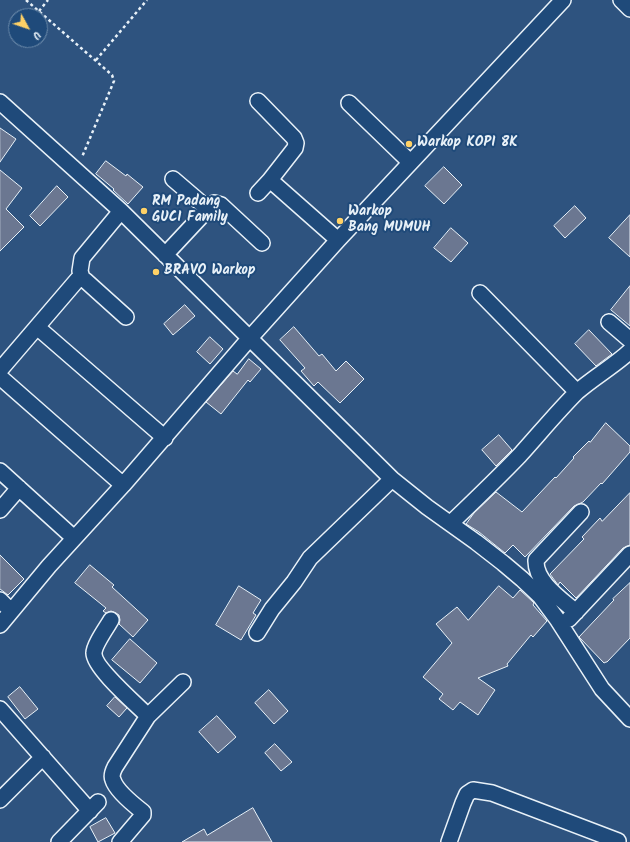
<!DOCTYPE html>
<style>
body{margin:0}
#map{position:relative;width:630px;height:842px;overflow:hidden;background:#2e537f;font-family:Kalam,sans-serif}
canvas{display:block}
.north{position:absolute;left:8px;top:8px;width:40px;height:40px;box-sizing:border-box;background:#1f4a7a;border:1px solid #6f8dac;border-radius:50%;rotate:130deg;font-size:11px;font-weight:700;line-height:16px;text-align:center;color:#e8f1f8}
.north::after{content:'';display:block;margin:auto;width:14px;height:18px;background:#ffd166;clip-path:polygon(50% 0,100% 100%,50% 72%,0 100%)}
</style>
<div id="map">
<canvas width="630" height="842"></canvas>
<div class="north">U</div>
</div>
<script>
const g = document.querySelector('canvas').getContext('2d');
g.lineJoin = 'round';
function fillPath(path, color) { g.fillStyle = color; g.fill(path, 'evenodd'); }
function strokePath(path, color, width, dash) { g.strokeStyle = color; g.lineWidth = width; g.lineCap = dash ? 'butt' : 'round'; g.setLineDash(dash || []); g.stroke(path); }
function write(font, color, halo, rows, align = 'center') {
  g.font = font + ' Kalam,sans-serif'; g.lineWidth = 4; g.setLineDash([]); g.textBaseline = 'middle'; g.strokeStyle = halo; g.fillStyle = color; for (const [text, x, y, turn = 0] of rows) {
    g.save(); g.translate(x, y); g.rotate((+turn || 0) * Math.PI / 180); g.textAlign = isNaN(turn) ? turn : align; if (halo) g.strokeText(text, 0, 0); g.fillText(text, 0, 0); g.restore();
  }
}
const building = new Path2D(`
 M0,128L16,139L0,162Z
 M106,161L126,176L127,174L143,187L128,204L113,190L114,189L96,174Z
 M444,167L462,185L444,204L425,186Z
 M0,170L22,188L6,209L24,227L0,251Z
 M57,186L68,197L40,226L30,216Z
 M575,206L586,218L565,238L554,226Z
 M630,215V257L609,238Z
 M451,228L468,243L451,262L434,248Z
 M630,286V326L611,310Z
 M185,305L195,316L173,335L164,324Z
 M294,327L319,356L322,354L336,371L346,361L364,379L340,403L318,382L314,386L301,371L305,368L280,340Z
 M589,330L612,354L596,366L575,344Z
 M210,337L223,349L210,364L197,352Z
 M249,359L261,369L250,382L248,380L221,414L206,402L233,371L237,374Z
 M606,423L630,446V452L602,484L601,483L583,502L574,506L525,557L513,545L505,553L479,532L466,524L474,513L496,492L522,512L555,477L556,478L574,458L573,457L589,441L590,442Z
 M499,435L512,450L496,466L482,450Z
 M630,493V545L623,548L576,598L560,582L558,585L550,574L584,539L582,537L600,518L602,521Z
 M0,555L24,579L8,595L0,589Z
 M90,565L114,585L112,587L148,620L133,637L119,624L120,620L119,615L116,613L111,611L106,613L103,611L106,608L75,583Z
 M630,583V638L607,662H606L604,663L579,637L614,600L613,599Z
 M239,586L261,600L253,613L256,615L241,640L216,625Z
 M499,586L513,598L520,590L533,602L534,603L533,605L547,621L533,637L531,635L507,664L508,666L478,678L495,690L478,715L460,702L453,710L439,699L443,694L423,677L452,643L436,624L457,607L468,620Z
 M130,639L157,663L140,683L112,660Z
 M20,687L38,709L25,719L8,697Z
 M269,690L288,711L274,724L255,703Z
 M115,697L127,708L119,717L107,706Z
 M217,716L236,737L218,753L199,732Z
 M275,744L292,762L281,771L265,753Z
 M253,808L272,842H182L204,829L207,835Z
 M106,818L115,833L98,842L90,827Z`);
fillPath(building, '#6b7791');
strokePath(building, '#e8f1f8', 1);
const minor = new Path2D(`
 M621,0L630,9
 M258,101L294,138L296,143L295,148L270,180L338,240
 M0,102L121,211L392,479L427,507L476,542L503,563L522,579L540,596L557,619L602,689L630,719
 M349,103L410,162
 M258,193L270,180
 M208,209L214,203L221,205L262,243
 M165,255L208,209L173,179
 M82,278L80,271L82,258L121,211
 M480,293L577,392
 M609,322L630,340
 M37,327L165,438
 M0,370L78,279L82,278L86,281L126,317
 M0,377L123,485
 M0,471L74,538
 M0,510L19,488
 M451,523C474,501 498,478 520,455C539,434 557,412 577,392C594,377 614,366 630,351
 M0,600L11,611
 M576,612C561,599 535,582 536,560L581,512
 M569,619L630,554
 M111,620C107,627 94,645 94,653C93,667 137,705 148,716
 M0,625L49,566L123,485L249,339L338,240L563,0
 M257,633L272,609L294,582L310,558L392,479
 M0,709L90,811
 M0,800L43,757
 M59,842L98,802
 M120,842L143,815V812C134,805 116,790 113,780C111,776 113,771 115,767L148,716L183,682
 M449,842L463,803L467,794L473,790L492,793L618,841`);
strokePath(minor, '#e8f1f8', 18);
strokePath(new Path2D(`
 M26,0L112,75L114,81L82,157
 M39,11L48,0
 M96,60L147,0`), '#e8f1f8', 2.5, [3, 3]);
strokePath(minor, '#1f4a7a', 15);
for (const [x, y, r, color] of [
 [409,144,4,"#ffd166"],
 [144,211,4,"#ffd166"],
 [340,221,4,"#ffd166"],
 [156,272,4,"#ffd166"]
]) { const dot = new Path2D(); dot.arc(x, y, r, 0, 2 * Math.PI); g.fillStyle = color; g.fill(dot); strokePath(dot, '#1f4a7a', 1.5); }
write('bold 14px', '#e8f1f8', '#1f4a7a', [
 ["Warkop KOPI 8K",417,144],
 ["RM Padang",152,203],
 ["GUCI Family",152,219],
 ["Warkop",348,213],
 ["Bang MUMUH",348,229],
 ["BRAVO Warkop",164,272]
], 'left');
</script>
